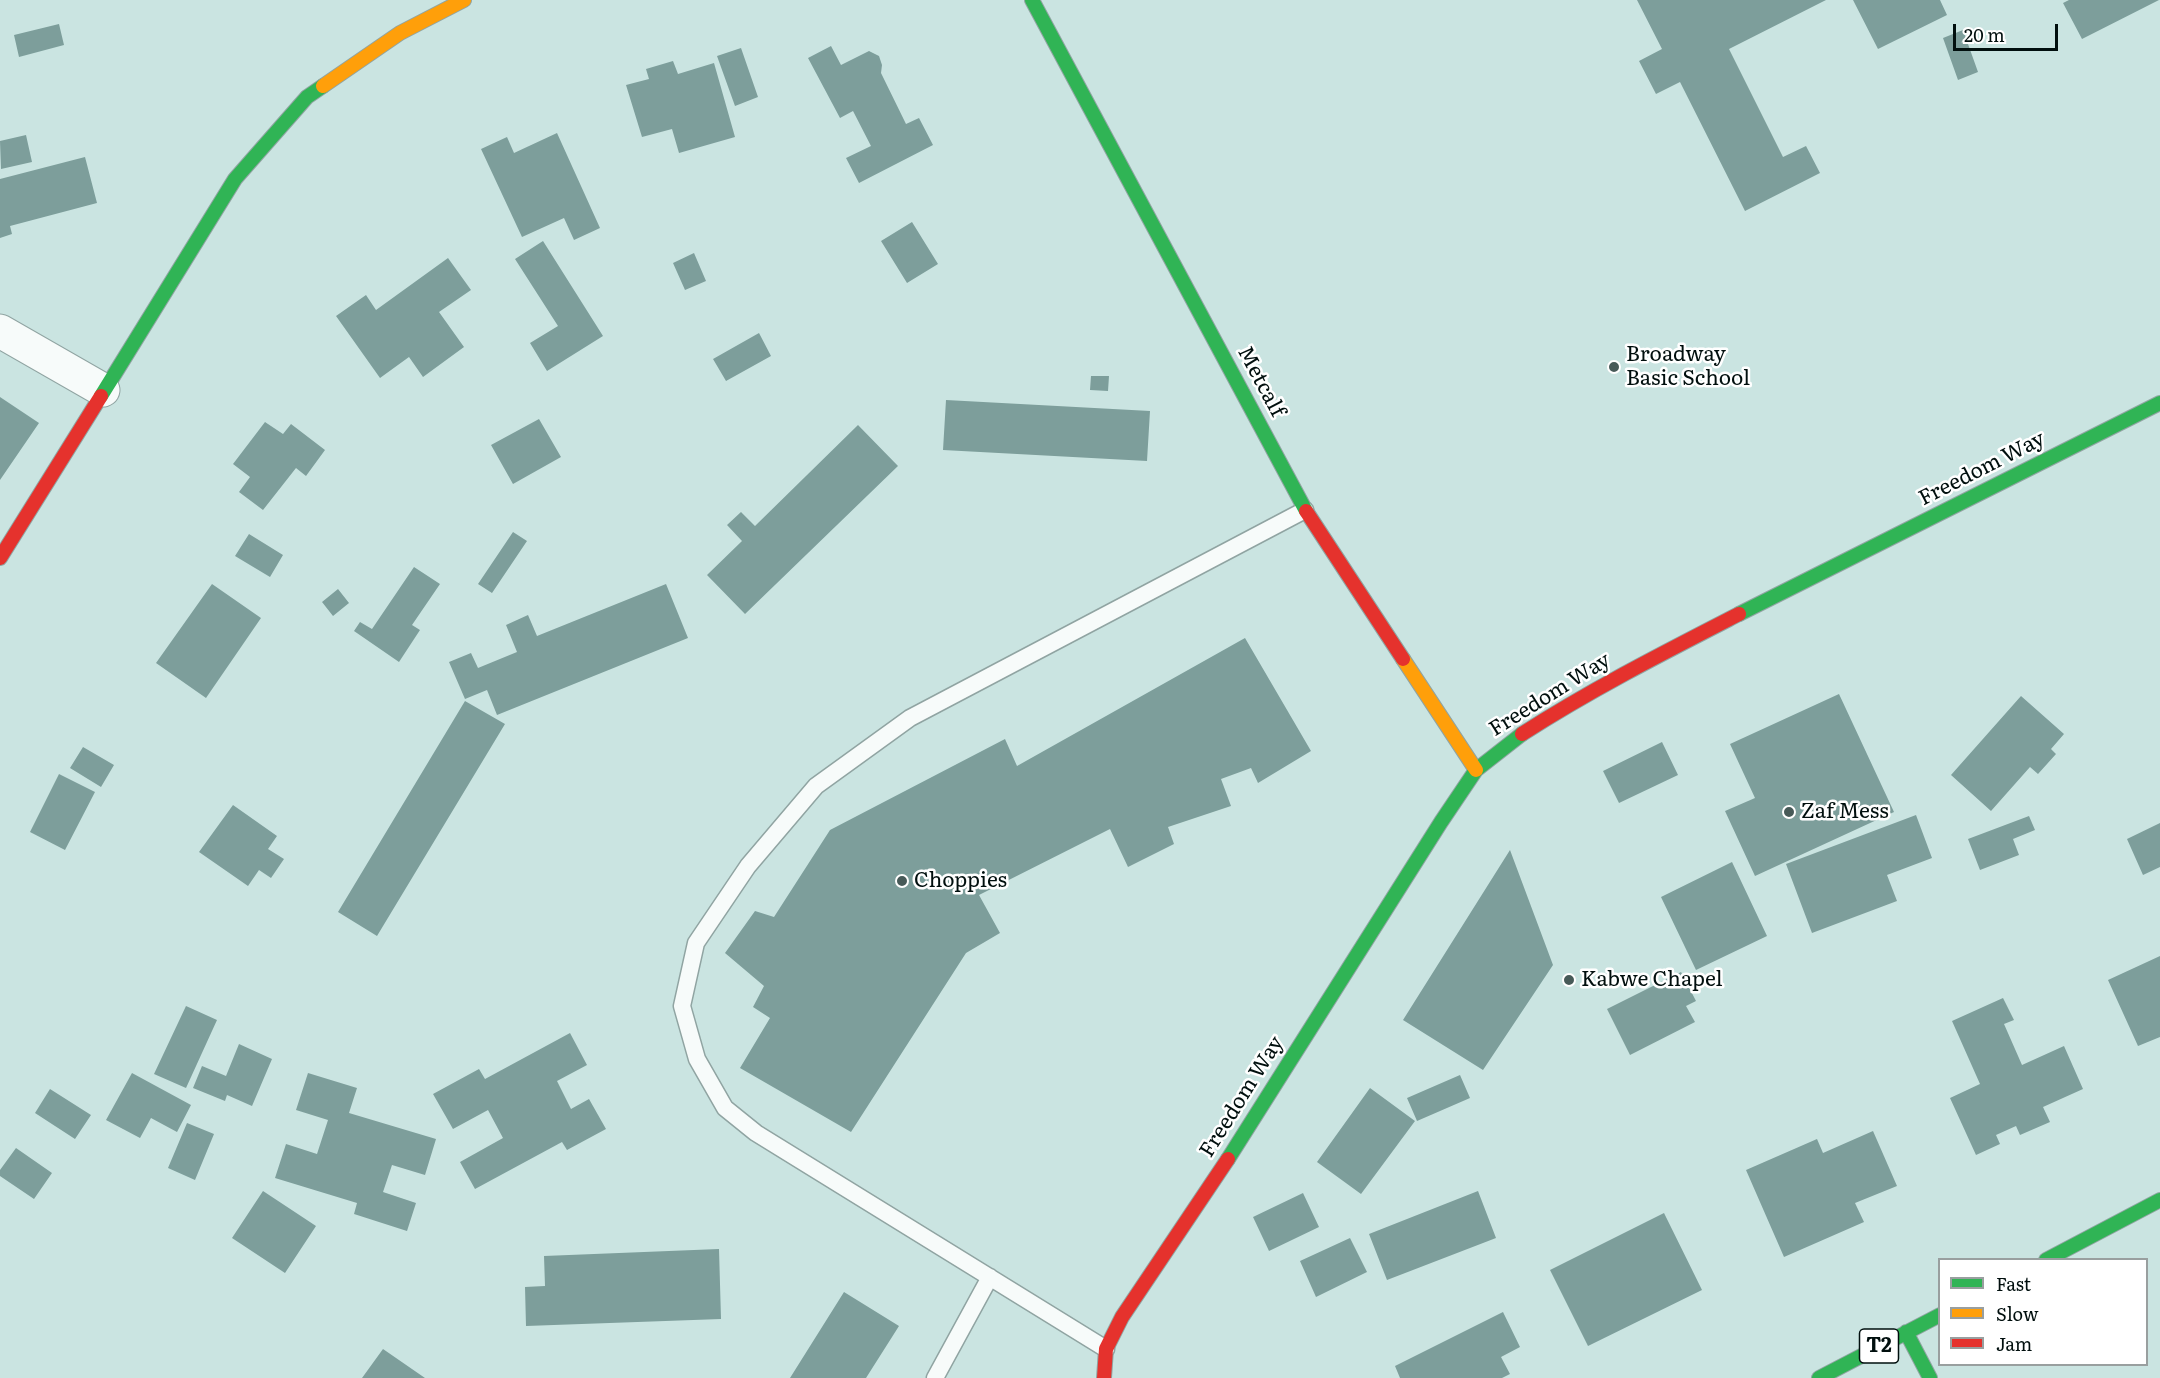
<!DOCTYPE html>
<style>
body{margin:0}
#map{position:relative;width:2160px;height:1378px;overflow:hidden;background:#cae4e1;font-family:Literata,serif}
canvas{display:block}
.legend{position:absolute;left:1938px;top:1258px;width:210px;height:108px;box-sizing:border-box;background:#fff;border:2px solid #999f9f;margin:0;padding:8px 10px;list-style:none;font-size:18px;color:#010f0e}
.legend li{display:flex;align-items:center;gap:12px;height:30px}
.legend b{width:30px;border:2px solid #999f9f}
.scale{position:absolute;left:1953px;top:24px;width:105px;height:27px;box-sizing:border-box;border:3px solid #010f0e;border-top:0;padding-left:8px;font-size:18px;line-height:21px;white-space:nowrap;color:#010f0e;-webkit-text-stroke:4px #fff;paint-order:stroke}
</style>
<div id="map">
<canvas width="2160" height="1378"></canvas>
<ul class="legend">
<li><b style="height:8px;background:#30b455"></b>Fast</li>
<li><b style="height:8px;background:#ff9f0a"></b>Slow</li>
<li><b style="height:8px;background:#e5322d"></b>Jam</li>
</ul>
<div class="scale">20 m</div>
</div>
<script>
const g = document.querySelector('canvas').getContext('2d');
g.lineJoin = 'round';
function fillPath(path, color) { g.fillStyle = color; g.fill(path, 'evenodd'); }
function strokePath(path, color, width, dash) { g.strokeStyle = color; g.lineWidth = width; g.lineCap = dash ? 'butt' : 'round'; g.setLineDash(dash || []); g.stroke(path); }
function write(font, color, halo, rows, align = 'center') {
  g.font = font + ' Literata,serif'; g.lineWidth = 5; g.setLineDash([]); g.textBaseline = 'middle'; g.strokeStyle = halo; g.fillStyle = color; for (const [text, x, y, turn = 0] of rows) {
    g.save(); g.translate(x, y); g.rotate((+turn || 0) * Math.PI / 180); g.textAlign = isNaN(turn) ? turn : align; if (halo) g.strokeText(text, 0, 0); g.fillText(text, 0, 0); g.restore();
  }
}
fillPath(new Path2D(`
 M1637,0H1826L1729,49L1783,157L1806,146L1820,173L1745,211L1680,82L1656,94L1639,61L1662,49Z
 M1853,0H1940L1947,15L1878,49Z
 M2069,0H2159L2082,39L2063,3Z
 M59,24L64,45L19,57L14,35Z
 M1963,30L1978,72L1958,80L1943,38Z
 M831,46L841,65L869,51L879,56L882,65L881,73L906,124L919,118L933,145L859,183L846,158L871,146L853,111L840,118L808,58Z
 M741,48L758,97L735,106L717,56Z
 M673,61L678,74L714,63L735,137L679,153L672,129L642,137L626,85L649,79L646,69Z
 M557,133L600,228L574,240L564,218L522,237L481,149L507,137L514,153Z
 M26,135L32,162L1,169L0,141Z
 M85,157L97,203L10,226L12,234L0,238V179Z
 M912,222L938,264L907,283L881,241Z
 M543,241L603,336L547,371L530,343L558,326L515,259Z
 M694,253L706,281L685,290L673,263Z
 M448,258L471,290L439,312L464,347L423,377L409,357L380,378L336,316L366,295L376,310Z
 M759,333L771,356L726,381L713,359Z
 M1091,376H1109L1108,391L1090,390Z
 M0,397L39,423L0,480Z
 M946,400L1150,411L1147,461L943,450Z
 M539,419L561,457L513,484L491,445Z
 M265,422L283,434L291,424L325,450L306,476L296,468L263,510L239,492L250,477L233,464Z
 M858,425L898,466L745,614L707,575L742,541L727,525L741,512L755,526Z
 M513,532L527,541L492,593L478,584Z
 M249,534L283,555L270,577L235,556Z
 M414,567L440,584L412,625L420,630L399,662L354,631L360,622L372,629Z
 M212,584L261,618L206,698L156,663Z
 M666,584L688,638L497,715L487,690L465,699L449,662L471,653L478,668L517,652L506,625L528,615L537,636Z
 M338,589L349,603L333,616L322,602Z
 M1245,638L1311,751L1258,783L1251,768L1221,779L1231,806L1168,827L1174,844L1128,867L1110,829L979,895L1000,933L966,953L851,1132L740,1068L770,1018L753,1007L764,986L725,953L755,911L774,917L830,830L1005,739L1017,766Z
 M1839,694L1894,812L1755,876L1725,811L1755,798L1730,744Z
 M2021,696L2064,734L2051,749L2056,754L2038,774L2030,767L1991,811L1951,775Z
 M465,701L505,724L377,936L338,912Z
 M1662,742L1678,775L1619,803L1603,771Z
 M83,747L114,765L101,787L70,768Z
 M59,774L95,792L65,850L30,832Z
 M233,805L277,836L268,849L284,859L271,878L259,870L248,886L199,852Z
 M1916,815L1932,858L1887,875L1897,901L1812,933L1786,864Z
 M2029,816L2035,830L2013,839L2019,855L1980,870L1968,839Z
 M2160,823V867L2143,875L2127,839Z
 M1510,850L1553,965L1483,1070L1403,1020Z
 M1732,862L1767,936L1696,970L1661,897Z
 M2160,956V1037L2138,1046L2108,980Z
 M1681,972L1696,1001L1686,1006L1695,1022L1630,1055L1607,1009Z
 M2003,998L2014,1020L2004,1024L2022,1065L2064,1046L2083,1089L2043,1107L2050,1122L2020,1135L2016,1126L1996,1135L2000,1144L1976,1155L1950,1098L1980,1084L1952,1021Z
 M186,1006L217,1020L186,1088L154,1074Z
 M570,1033L587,1065L557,1081L571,1109L589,1099L606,1129L567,1150L562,1142L475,1189L460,1162L503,1138L488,1110L453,1129L433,1094L479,1069L485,1079Z
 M239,1044L272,1059L252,1106L227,1095L225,1101L193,1088L202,1066L226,1076Z
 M132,1073L191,1105L177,1132L151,1118L140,1138L106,1120Z
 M308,1073L357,1088L349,1113L436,1139L425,1175L392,1165L383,1192L416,1203L407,1231L354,1214L357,1203L275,1178L286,1144L317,1154L328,1120L296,1110Z
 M1460,1075L1470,1098L1417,1121L1407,1098Z
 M1370,1088L1415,1121L1361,1194L1317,1162Z
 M50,1089L91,1115L75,1139L35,1113Z
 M187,1123L214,1134L195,1180L168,1168Z
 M1873,1131L1897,1186L1855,1203L1864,1222L1784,1257L1746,1170L1817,1139L1823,1153Z
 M16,1148L52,1173L34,1199L0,1176V1170Z
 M263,1191L316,1226L285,1273L232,1238Z
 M1478,1191L1496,1238L1387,1280L1369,1234Z
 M1303,1193L1319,1227L1269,1251L1253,1217Z
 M1664,1213L1702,1290L1588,1346L1550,1270Z
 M1350,1238L1367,1272L1316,1297L1300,1261Z
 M719,1249L721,1319L526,1326L525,1287L545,1286L544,1256Z
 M844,1292L899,1326L866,1378H790Z
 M1503,1312L1520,1347L1501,1357L1510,1374L1502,1378H1400L1395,1366Z
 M383,1349L425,1378H362Z`), '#7d9e9b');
const lane = new Path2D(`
 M1106,1349L756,1133L725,1108L697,1059L682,1006L696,943L748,866L816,786L910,718L1305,510
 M935,1378L990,1277`);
const street = new Path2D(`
 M0,331L103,390`);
const fast = new Path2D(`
 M1032,0L1306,511
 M101,396L235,179L307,97L323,86
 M1739,614L2160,403
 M1228,1159L1441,822L1476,770L1522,734
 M2046,1260L2160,1200
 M1906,1332L1930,1378
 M1819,1378L1940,1315`);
const slow = new Path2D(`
 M323,86L400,33L464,0
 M1403,659L1476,770`);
const jam = new Path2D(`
 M1306,511L1403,659
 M0,558L101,396
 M1522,734C1592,689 1665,652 1739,614
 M1104,1378L1106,1349L1122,1317L1228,1159`);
strokePath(lane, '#90a4a2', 19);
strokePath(street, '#90a4a2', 35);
strokePath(fast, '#90a4a2', 16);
strokePath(slow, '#90a4a2', 16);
strokePath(jam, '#90a4a2', 16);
strokePath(lane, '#f7fbfa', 16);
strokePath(street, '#f7fbfa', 33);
strokePath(fast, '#30b455', 14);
strokePath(slow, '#ff9f0a', 14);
strokePath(jam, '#e5322d', 14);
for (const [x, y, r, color] of [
 [1614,367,6,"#475a58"],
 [1789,812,6,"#475a58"],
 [902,881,6,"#475a58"],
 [1569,980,6,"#475a58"]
]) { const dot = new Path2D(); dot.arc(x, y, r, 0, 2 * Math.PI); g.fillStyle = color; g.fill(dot); strokePath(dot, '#fff', 2); }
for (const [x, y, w] of [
 [1879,1346,39]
]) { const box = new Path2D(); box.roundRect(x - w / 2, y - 17, w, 34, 4.5); g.fillStyle = '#fff'; g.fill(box); strokePath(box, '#010f0e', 1.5); }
write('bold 20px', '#010f0e', null, [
 ["T2",1879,1346]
]);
write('21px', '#010f0e', '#fff', [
 ["Broadway",1626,355],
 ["Basic School",1626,379],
 ["Zaf Mess",1801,812],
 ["Choppies",914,881],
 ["Kabwe Chapel",1581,980]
], 'left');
write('21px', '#010f0e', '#fff', [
 ["Metcalf",1261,382,62],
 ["Freedom Way",1982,469,-27],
 ["Freedom Way",1550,695,-32],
 ["Freedom Way",1242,1097,-58]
]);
</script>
